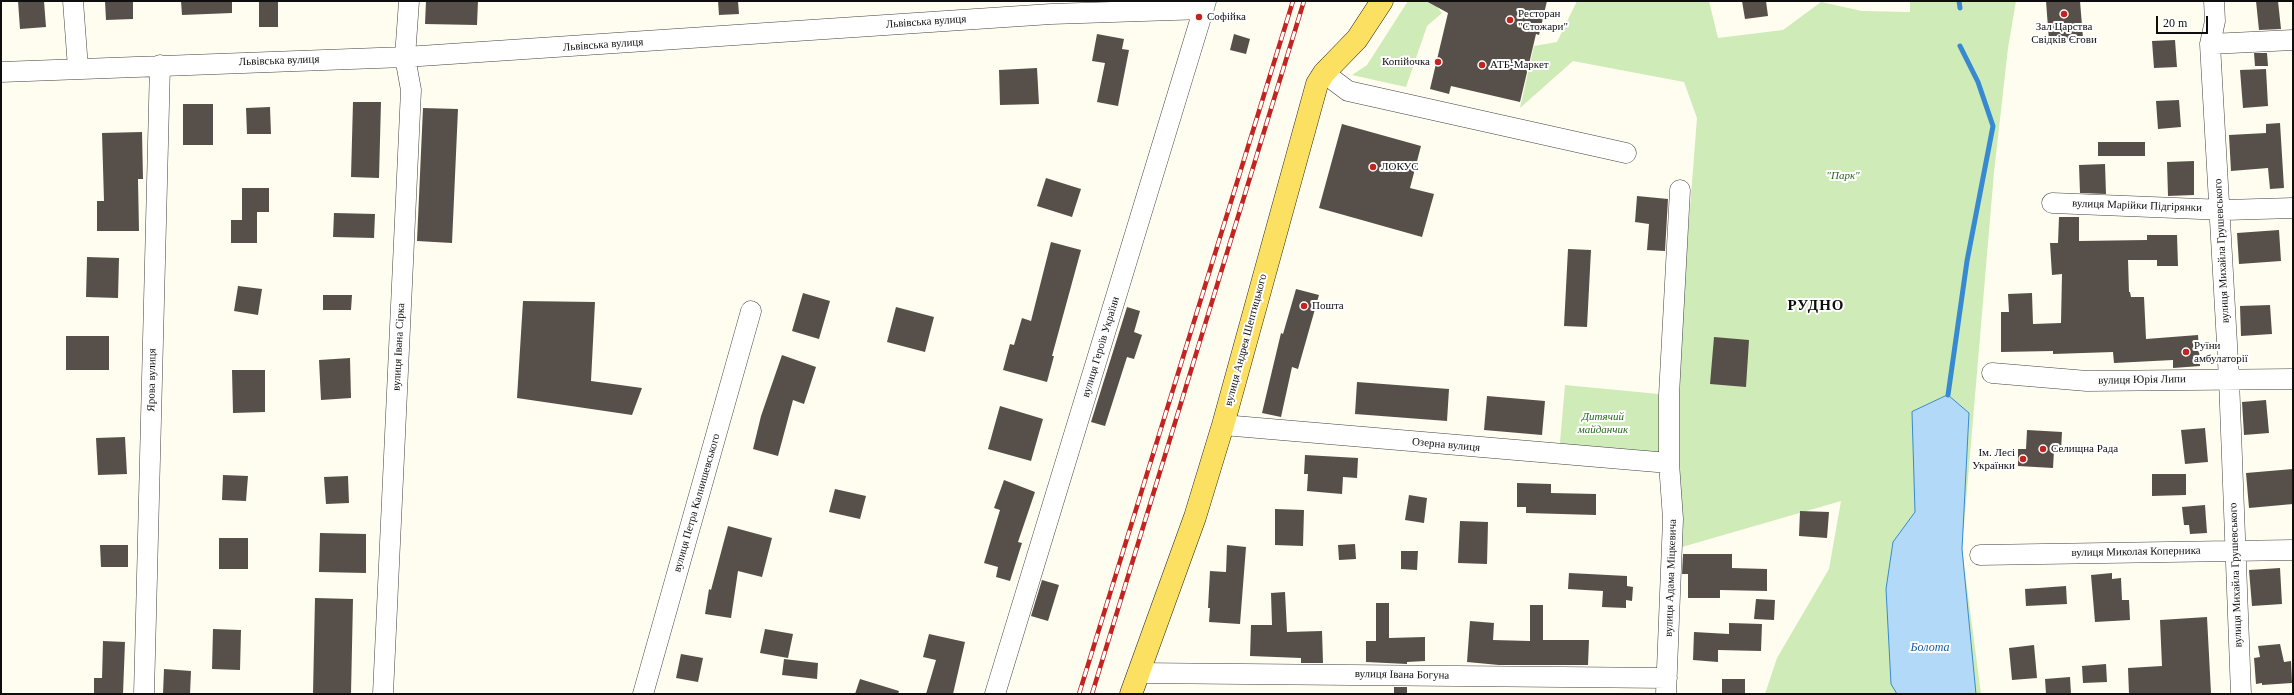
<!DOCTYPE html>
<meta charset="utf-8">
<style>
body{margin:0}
#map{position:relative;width:2294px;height:695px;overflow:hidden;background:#fffdef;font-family:"Times New Roman",serif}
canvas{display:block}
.frame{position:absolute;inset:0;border:2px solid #0e0e0e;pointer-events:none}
.scale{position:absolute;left:2156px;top:16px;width:52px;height:18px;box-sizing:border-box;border:2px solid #0e0e0e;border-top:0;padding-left:5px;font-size:12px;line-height:14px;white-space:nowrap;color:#0e0e0e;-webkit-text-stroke:3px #fff;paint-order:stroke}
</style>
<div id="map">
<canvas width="2294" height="695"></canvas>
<div class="frame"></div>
<div class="scale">20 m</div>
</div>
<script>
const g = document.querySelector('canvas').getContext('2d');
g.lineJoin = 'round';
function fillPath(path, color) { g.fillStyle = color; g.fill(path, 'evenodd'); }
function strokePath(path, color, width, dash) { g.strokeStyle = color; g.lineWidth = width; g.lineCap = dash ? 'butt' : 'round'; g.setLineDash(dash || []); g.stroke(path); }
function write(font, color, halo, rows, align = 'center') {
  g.font = font + ' "Times New Roman",serif'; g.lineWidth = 4; g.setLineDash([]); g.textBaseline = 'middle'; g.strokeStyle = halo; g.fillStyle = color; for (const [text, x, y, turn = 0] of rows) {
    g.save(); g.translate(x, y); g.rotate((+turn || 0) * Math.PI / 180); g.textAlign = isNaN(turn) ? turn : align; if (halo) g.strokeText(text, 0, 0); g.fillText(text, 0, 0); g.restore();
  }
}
fillPath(new Path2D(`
 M1408,1H1432L1442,13L1427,26L1406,87L1352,75L1367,65Z
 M1577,1H1709L1718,38L1783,30L1821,2L1862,11L1910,12V1H2016L2008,48L1994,172L1962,549L1981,694H1765L1777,658L1829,569L1841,501L1682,547L1676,444L1678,362L1697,118L1684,82L1573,61L1520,108L1534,46L1557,42Z
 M1565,385L1669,395V463L1559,454Z`), '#cfebb7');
const water = new Path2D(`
 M1948,395L1969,413L1962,549L1976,694H1897L1891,684L1886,589L1893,542L1915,512L1912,412Z`);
fillPath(water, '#b2daf8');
strokePath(water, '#378ad1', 1);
strokePath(new Path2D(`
 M1959,1L1960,8
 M1948,395L1967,261L1993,126L1978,82L1960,46`), '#378ad1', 5);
fillPath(new Path2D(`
 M18,1H44L46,27L20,29Z
 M105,1H133V19L106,20Z
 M181,1H232V13L182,15Z
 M259,1H278V27H259Z
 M426,1H478L477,25L425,24Z
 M718,1H738L739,14L719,15Z
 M1426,1H1547L1539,35L1536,34L1520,102L1451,86L1449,94L1430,89L1448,13Z
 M1742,1H1766L1768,16L1745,19Z
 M2046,1H2080L2083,38L2049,41Z
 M2256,1H2278L2281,29L2259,30Z
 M1097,34L1124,39L1122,49L1129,50L1118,106L1097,102L1105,63L1092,61Z
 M1234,34L1250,39L1246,54L1230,50Z
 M2175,40L2177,67L2154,68L2152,41Z
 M2254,53H2267L2268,66H2255Z
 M1037,68L1039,104L1000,105L999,70Z
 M2266,69L2268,106L2243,108L2240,70Z
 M2179,100L2181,127L2158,129L2156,101Z
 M353,102H381L379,178L351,177Z
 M183,104H213V145H183Z
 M270,107L271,134H247L246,108Z
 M423,108L458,109L452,243L417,241Z
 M2280,123L2284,188L2270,189L2268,168L2231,171L2229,135L2266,133V124Z
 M1342,124L1421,146L1410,188L1434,194L1422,237L1319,208Z
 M142,132L143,179H138L139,231H97V201H104L102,133Z
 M2098,142H2145V156H2098Z
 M2194,161V195L2168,196L2167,162Z
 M2105,164L2106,194L2080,193L2079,165Z
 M1046,178L1081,189L1072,217L1037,206Z
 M242,188H269V212H257V243H231V220H242Z
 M1637,196L1668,199L1665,251L1647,250L1649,224L1635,222Z
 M334,213L375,214L374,238L333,237Z
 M2059,217H2079V241L2147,240V235H2177L2178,266H2157V260H2128L2129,292H2130L2131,297H2144L2146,339L2198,335L2200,366L2173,368V360L2114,363L2113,352L2053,354V351L2001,352V312H2009L2008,294L2032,293L2033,324L2061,323L2062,274L2052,275L2050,243H2058Z
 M2279,230L2281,261L2239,264L2237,233Z
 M1051,242L1081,250L1052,356H1054L1047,382L1003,370L1010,344L1014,345L1022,318L1031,321Z
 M1568,249L1591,250L1587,327L1564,326Z
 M87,257L119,258L118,298L86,297Z
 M238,286L262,289L258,315L234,311Z
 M1296,289L1319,295L1298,369L1292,367L1281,417L1262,413L1281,333L1283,334Z
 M803,293L830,301L819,339L792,331Z
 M323,295H352L351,310H323Z
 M523,301L595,302L591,381L642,388L632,415L517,398Z
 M2270,305L2272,334L2241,336L2240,306Z
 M896,307L934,317L925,352L887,342Z
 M1127,307L1140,311L1134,332L1142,335L1134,359L1127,357L1105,426L1091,422Z
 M66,336H109V370H66Z
 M1714,337L1749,340L1746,387L1710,384Z
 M782,355L816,367L804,404L793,400L778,456L753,449L761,416Z
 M350,358L351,398L321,400L319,360Z
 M232,370H265V412L233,413Z
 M1357,382L1449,389L1447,421L1355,414Z
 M1487,396L1545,401L1542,435L1484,430Z
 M2266,400L2269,433L2244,435L2242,402Z
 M1000,406L1043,419L1031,461L988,449Z
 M2205,428L2208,462L2185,464L2181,430Z
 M2027,430L2062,432L2061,450H2054L2053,468L2018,466V449H2026Z
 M125,437L127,474L98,475L96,438Z
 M1305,455L1358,458L1357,478L1343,477L1342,494L1307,491L1308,474H1304Z
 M2293,469V504L2249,508L2246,473Z
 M2152,474H2186V495L2152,496Z
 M223,475L248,476L246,501L222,500Z
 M348,476L349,503L326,504L324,477Z
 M1004,480L1035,492L1018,542L1022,543L1010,581L996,577L998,567L984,563L1000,510L994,508Z
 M1517,483L1551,484V493L1596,494V515L1526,513V507H1517Z
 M835,489L866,496L860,519L829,512Z
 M1409,495L1427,498L1424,523L1405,520Z
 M2205,505L2207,533L2190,534L2189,525H2184L2182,507Z
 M1275,509L1304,510L1303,546L1275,545Z
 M1800,511L1829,512L1827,538L1799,536Z
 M1460,521L1488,522L1487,564L1458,563Z
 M728,526L772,538L762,577L738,571L731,618L705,614L709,589L711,590Z
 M320,533L366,534V573L319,572Z
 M219,538H248V569H219Z
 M1355,544L1356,559L1339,560L1338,545Z
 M100,545H128V567H101Z
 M1227,545L1246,547L1240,624L1209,622L1210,608H1208L1210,571L1226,572Z
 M1401,551H1418L1417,570L1401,569Z
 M1683,554H1732V568L1767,569V591L1720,590V598H1688V574H1682Z
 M2280,568L2282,604L2252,606L2249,570Z
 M1569,573L1627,576V586L1633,587L1632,601L1626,600V608L1602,607L1603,591L1568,589Z
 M2112,573V579L2121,578L2122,600H2129L2130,620L2095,622L2091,575Z
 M1042,580L1059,585L1048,621L1031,616Z
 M2066,586L2067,604L2026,606L2025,589Z
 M1285,592L1287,632L1322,631L1323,663H1301V658L1250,656L1251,625H1272L1271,593Z
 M315,598L353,599L351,694H313Z
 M1756,599L1775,600L1774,620L1754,619Z
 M1376,603H1389V638L1425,637V661L1407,662V664L1366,662V641H1376Z
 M1530,605H1543V640H1589L1588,665H1499L1467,662L1470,621L1494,623L1493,640L1530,641Z
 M2207,617L2211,693L2129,694L2128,668L2162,666L2160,620Z
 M1729,623L1762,624L1761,651L1718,650V662L1693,660L1694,632L1729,634Z
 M213,629L241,630L240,670L212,669Z
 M765,629L793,634L788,658L760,653Z
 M929,634L965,642L953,694H926L936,660L923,657Z
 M103,641L125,642L123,694H94V678H102Z
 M2280,644L2284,662L2291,661L2292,683L2262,685V683L2256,684L2254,658L2260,657L2258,646Z
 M2034,645L2037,678L2012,680L2009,648Z
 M681,654L703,658L698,682L676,678Z
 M784,659L818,663L817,679L782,675Z
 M2106,664L2107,682L2083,683L2082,666Z
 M164,669L191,671L190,694H163Z
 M2070,677L2071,694H2046L2045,679Z
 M860,679L899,691L898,694H855Z
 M1722,679H1745V694H1722Z
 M1394,687H1407V694H1394Z`), '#57504a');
const minor = new Path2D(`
 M73,1L78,68
 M2214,1L2215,21L2210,44L2229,379L2241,694
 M2210,44L2293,40
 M1,72L405,57L1051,14L1204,9
 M1324,73L1348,91L1626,153
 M2052,203L2225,210L2293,208
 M1992,373L2087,381L2293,379
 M1223,425L1669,463
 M1980,555L2293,550
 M1138,673L1667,678
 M144,694L160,65
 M383,694L411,90L405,57L409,1
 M643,694L751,311
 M995,694L1206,1
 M1666,694L1673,519L1669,463V395L1680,190`);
const major = new Path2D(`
 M1131,694L1195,517L1223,425L1317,84L1324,73L1357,39L1382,1`);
strokePath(minor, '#414141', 21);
strokePath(major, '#1f1f1f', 23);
strokePath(minor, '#fff', 20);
strokePath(major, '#fce062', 22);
const rail = new Path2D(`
 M1079,694L1293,1
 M1092,694L1304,1`);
strokePath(rail, '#c22422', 4.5);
strokePath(rail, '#fff', 3, [9]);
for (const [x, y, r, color] of [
 [2064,14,4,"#c22422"],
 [1199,17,4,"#c22422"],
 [1510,20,4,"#c22422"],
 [1438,62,4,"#c22422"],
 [1482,65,4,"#c22422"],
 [1373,167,4,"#c22422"],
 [1304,306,4,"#c22422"],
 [2186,352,4,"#c22422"],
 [2043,449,4,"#c22422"],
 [2023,459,4,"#c22422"]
]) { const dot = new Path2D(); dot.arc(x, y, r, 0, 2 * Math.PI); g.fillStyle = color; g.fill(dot); strokePath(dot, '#fff', 1.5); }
write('11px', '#0e0e0e', '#fff', [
 ["Ресторан",1518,14],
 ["\"Стожари\"",1518,27],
 ["Софійка",1207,17],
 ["Зал Царства",2064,27,"center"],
 ["Свідків Єгови",2064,40,"center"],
 ["Копійочка",1430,62,"right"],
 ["АТБ-Маркет",1490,65],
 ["ЛОКУС",1381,167],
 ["Пошта",1312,306],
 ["Руїни",2194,346],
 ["амбулаторії",2194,359],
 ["Селищна Рада",2051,449],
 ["Ім. Лесі",2015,453,"right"],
 ["Українки",2015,466,"right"]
], 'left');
write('11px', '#0e0e0e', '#fff', [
 ["Львівська вулиця",926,22,-4],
 ["Львівська вулиця",603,45,-4],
 ["Львівська вулиця",279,61,-2],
 ["вулиця Марійки Підгірянки",2137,206,2],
 ["вулиця Михайла Грушевського",2222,251,-93],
 ["вулиця Андрея Шептицького",1246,340,-75],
 ["вулиця Івана Сірка",399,347,-87],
 ["вулиця Героїв України",1101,347,-73],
 ["Ярова вулиця",152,380,-89],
 ["вулиця Юрія Липи",2142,380,-1],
 ["Озерна вулиця",1446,445,5],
 ["вулиця Петра Калнишевського",697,503,-74],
 ["вулиця Миколая Коперника",2136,552,-1],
 ["вулиця Михайла Грушевського",2236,575,-92],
 ["вулиця Адама Міцкевича",1671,578,-88],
 ["вулиця Івана Богуна",1402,675,1]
]);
write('italic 11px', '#27681c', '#fff', [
 ["\"Парк\"",1843,176],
 ["Дитячий",1603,417],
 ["майданчик",1603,430]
]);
write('italic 12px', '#145ca3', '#fff', [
 ["Болота",1930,648]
]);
g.letterSpacing = '1px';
write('bold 15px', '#0e0e0e', '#fff', [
 ["РУДНО",1816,306]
]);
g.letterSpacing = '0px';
</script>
